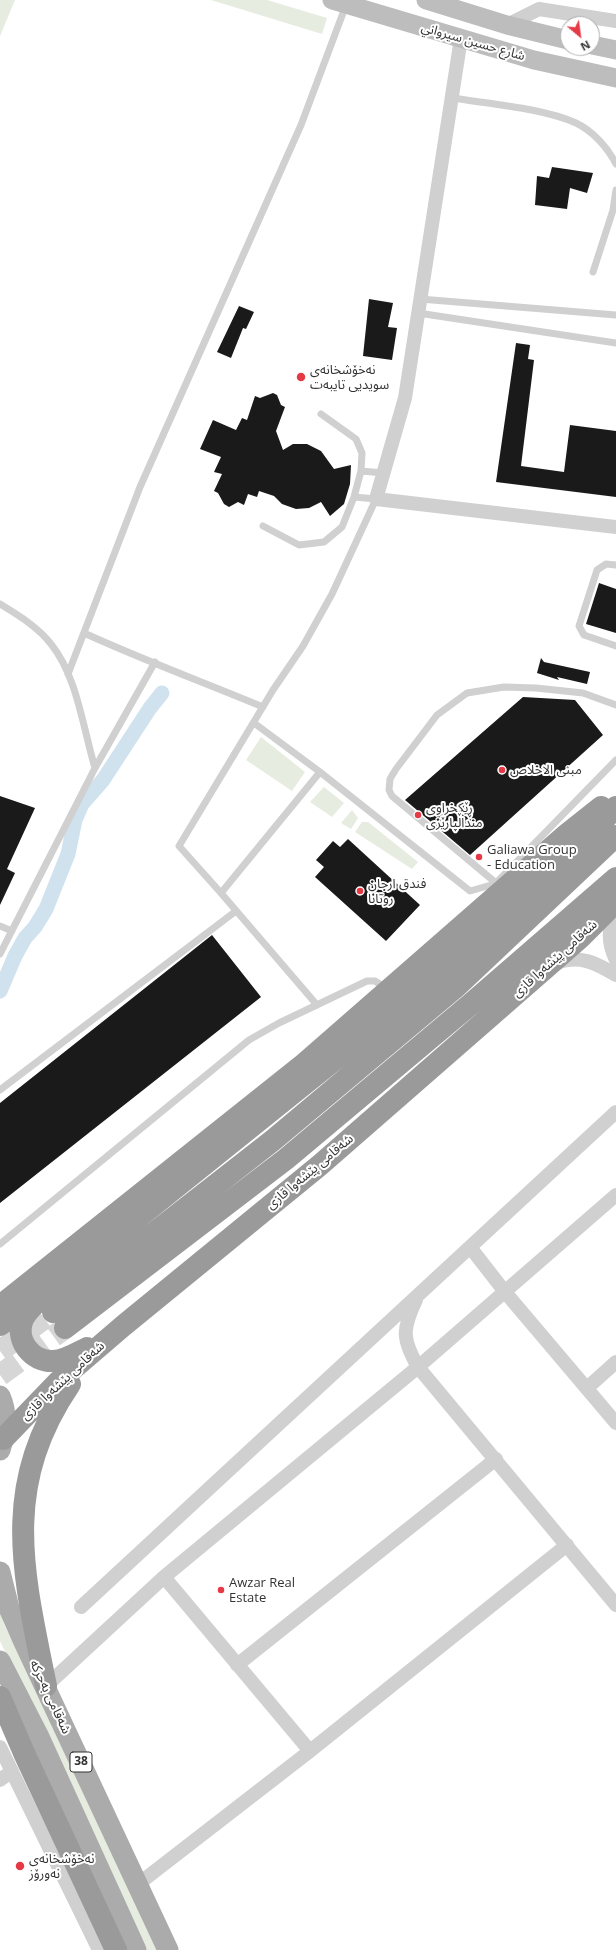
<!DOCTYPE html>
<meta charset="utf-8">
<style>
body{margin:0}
#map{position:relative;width:616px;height:1950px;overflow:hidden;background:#fff;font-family:"Open Sans",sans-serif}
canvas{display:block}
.north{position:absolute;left:560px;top:16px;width:40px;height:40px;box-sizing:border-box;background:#fff;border:1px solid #adadad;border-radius:50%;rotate:151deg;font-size:11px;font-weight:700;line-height:16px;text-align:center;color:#333}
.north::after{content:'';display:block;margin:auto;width:14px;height:18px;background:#e63946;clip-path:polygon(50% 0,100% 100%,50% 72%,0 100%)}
</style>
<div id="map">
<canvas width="616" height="1950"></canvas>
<div class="north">N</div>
</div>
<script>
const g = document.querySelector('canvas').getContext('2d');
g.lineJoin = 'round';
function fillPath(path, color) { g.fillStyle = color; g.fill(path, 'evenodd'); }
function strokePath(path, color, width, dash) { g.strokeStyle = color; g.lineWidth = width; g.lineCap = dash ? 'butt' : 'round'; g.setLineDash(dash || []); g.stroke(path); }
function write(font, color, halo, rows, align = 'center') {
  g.font = font + ' "Open Sans","Noto Sans Arabic",sans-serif'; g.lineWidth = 4; g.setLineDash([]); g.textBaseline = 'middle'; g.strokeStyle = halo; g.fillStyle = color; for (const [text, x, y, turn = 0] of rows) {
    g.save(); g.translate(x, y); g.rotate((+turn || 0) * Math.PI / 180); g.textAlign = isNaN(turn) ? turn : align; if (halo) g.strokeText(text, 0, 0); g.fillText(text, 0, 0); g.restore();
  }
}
fillPath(new Path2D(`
 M0,0H15L0,36Z
 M211,0H267L327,18L322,34Z
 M261,737L305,772L292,791L246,760Z
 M324,787L344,803L332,817L310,802Z
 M352,810L358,818L351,829L341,823Z
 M362,822H368L418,862L412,869L355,832Z
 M0,1612L4,1624L157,1950H146L0,1641Z`), '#e6ecdf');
strokePath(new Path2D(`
 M0,991L15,956L25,938L35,927L46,909L68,854L75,820L82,804L103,780L150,708L162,693`), '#cfe2ee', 15);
fillPath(new Path2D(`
 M552,167L593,173L587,193L570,188L567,209L535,205L537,176L549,178Z
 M369,299L393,303L388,327L397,328L392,360L363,356Z
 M239,306L254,312L246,329L243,328L231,358L217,352Z
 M516,343L530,345L528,359L534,360L521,466L564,472L570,425L616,431V497L496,482Z
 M273,393L277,395L281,405L285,407L276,431L283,450L293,444H307L321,451L334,469L351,465L350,484L344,504L330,516L321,502L309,508L296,509L282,504L274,496L259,491L257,497L248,494L244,505L238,502L229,507L224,504L218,493L214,491L222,474L214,472L221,457L200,449L213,420L236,430L242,418L247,420L255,396L260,398Z
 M599,583L616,589V633L586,624Z
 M541,658L544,662L590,672L587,684L557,677L559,680L537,673Z
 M523,697L575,700L603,735L470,855L405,800Z
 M0,796L35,808L7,869L15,873L0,905Z
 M348,839L420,905L386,941L315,877L324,867L316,860L333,841L340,847Z
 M212,935L261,997L0,1203V1103Z`), '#1a1a1a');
strokePath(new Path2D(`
 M0,1351L53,1312
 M0,1375L65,1328`), '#d6d6d6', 22, [22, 11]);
strokePath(new Path2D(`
 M453,98C489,104 543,108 576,123C593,131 608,148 616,164
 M593,272L613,210L616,190
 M420,299L616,315
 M418,313L616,343
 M361,471L384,473
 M263,526L299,545L324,542L342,527L354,497L361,471L362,453L356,439L321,414
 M616,565L606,564L597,570L579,626L584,635L616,646
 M0,604C18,615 38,627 51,644C77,676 83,728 95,768
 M84,633C143,660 203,682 263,707
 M68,674L140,487L301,125L346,5
 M616,705L583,693L536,688L504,687L467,693L437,715L396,769L390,779L389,790L392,796L496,883L616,760
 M254,723L320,772L470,891L498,883
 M221,893L179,846L273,690L303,646L332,594L376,499L354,497
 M0,926L12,931
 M0,954L95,768L155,662
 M317,1005L221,893L320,772
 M0,1090L236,911
 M0,1244L249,1040L279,1023L367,981H375L387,989`), '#d0d0d0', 7);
strokePath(new Path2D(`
 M507,25L539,9L616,21
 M461,38L405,398L376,499L616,527
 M616,913C607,929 608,944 616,960
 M556,963C579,954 596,963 616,975
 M470,1247L505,1292L616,1423
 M416,1300C402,1329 402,1339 418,1367L616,1605
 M587,1388L616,1362
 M164,1577L310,1751
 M81,1607L616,1112
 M237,1665L496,1459
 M46,1686L164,1577L418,1367L616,1195
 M0,1747L99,1950
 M0,1780L12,1771
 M137,1885L310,1751L567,1545`), '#d0d0d0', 14);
strokePath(new Path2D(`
 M332,0L534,60L616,78
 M426,0L507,25L568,40
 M592,45L616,50`), '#bdbdbd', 19);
strokePath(new Path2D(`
 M0,1396C8,1414 6,1432 0,1450
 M0,1572L9,1608L23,1640L168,1950
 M0,1661L39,1737L136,1950`), '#ababab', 21);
strokePath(new Path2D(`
 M35,1304C30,1309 24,1315 22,1322C16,1341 32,1362 53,1361C64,1361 77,1353 87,1348
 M0,1306L305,1063L567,834L601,807
 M53,1312L272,1141L457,986L616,836
 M0,1325L43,1294L409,1000L587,838L616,807
 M65,1328L286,1159L472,1003L616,878
 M3,1439L59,1381L123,1326L320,1165L580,938L616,902
 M46,1686C23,1572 0,1487 70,1384
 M0,1697L24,1753L116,1950`), '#9a9a9a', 22);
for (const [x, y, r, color] of [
 [301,377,5,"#e63946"],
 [502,770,4,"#e63946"],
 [418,815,4,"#e63946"],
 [479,857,4,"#e63946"],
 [360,891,4,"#e63946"],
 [221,1590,4,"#e63946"],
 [20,1866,5,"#e63946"]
]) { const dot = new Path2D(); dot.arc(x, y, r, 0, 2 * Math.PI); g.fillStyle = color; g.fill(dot); strokePath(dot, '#fff', 1.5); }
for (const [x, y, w] of [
 [81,1762,22]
]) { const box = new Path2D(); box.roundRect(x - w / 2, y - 10, w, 20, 3); g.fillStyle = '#fff'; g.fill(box); strokePath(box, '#333', 1); }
write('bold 12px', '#333', null, [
 ["38",81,1762]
]);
write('13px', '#333', '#fff', [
 ["شارع حسين سيرواني",473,42,16],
 ["شەقامی پێشەوا قازی",555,959,-42],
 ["شەقامی پێشەوا قازی",310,1172,-40],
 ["شەقامی پێشەوا قازی",63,1381,-43],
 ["شەقامی بەحرکە",50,1697,65]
]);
write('13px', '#333', '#fff', [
 ["نەخۆشخانەی",310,370],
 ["سویدیی تایبەت",310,385],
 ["مبنى الاخلاص",510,770],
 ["ڕێکخراوی",426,808],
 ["منداڵپارێزی",426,823],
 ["Galiawa Group",487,850],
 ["- Education",487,865],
 ["فندق ارجان",368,884],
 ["روتانا",368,899],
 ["Awzar Real",229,1583],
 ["Estate",229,1598],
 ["نەخۆشخانەی",29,1859],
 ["نەورۆز",29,1874]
], 'left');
</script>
